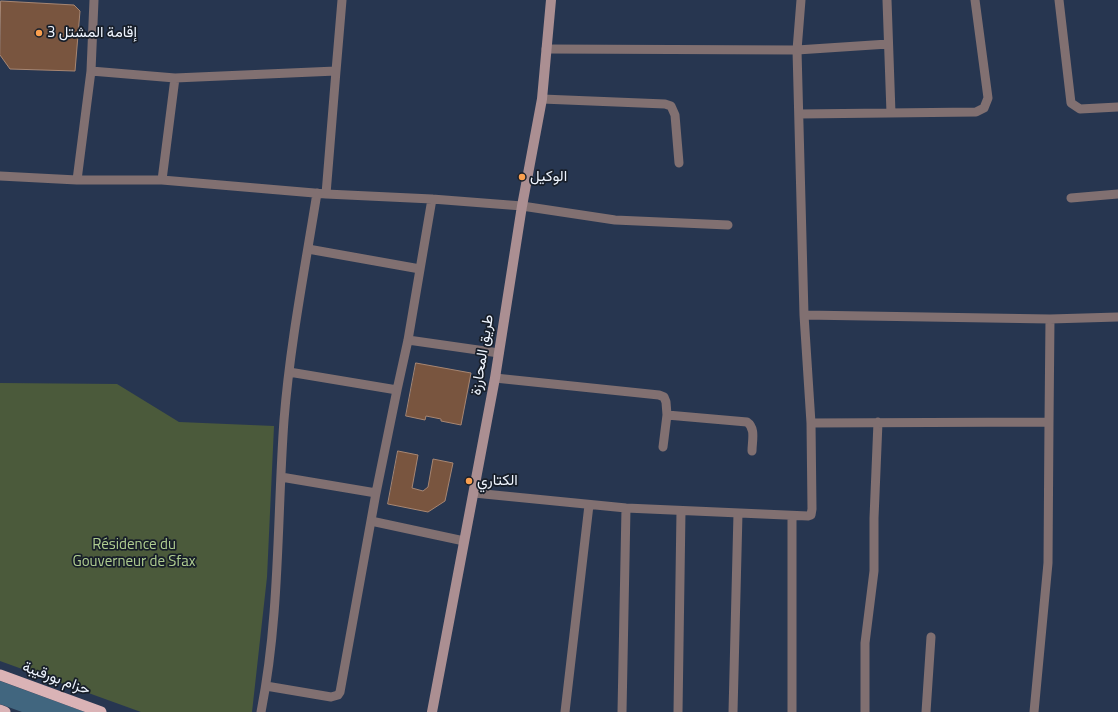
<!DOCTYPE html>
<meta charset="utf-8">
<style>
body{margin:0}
canvas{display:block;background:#273650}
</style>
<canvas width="1118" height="712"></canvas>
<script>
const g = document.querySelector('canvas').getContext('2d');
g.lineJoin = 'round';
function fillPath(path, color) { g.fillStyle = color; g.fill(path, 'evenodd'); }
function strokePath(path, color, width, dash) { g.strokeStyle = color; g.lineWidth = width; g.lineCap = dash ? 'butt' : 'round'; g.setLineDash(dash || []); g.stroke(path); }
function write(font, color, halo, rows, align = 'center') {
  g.font = font + ' "Titillium Web",Vazirmatn,sans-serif'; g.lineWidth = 3.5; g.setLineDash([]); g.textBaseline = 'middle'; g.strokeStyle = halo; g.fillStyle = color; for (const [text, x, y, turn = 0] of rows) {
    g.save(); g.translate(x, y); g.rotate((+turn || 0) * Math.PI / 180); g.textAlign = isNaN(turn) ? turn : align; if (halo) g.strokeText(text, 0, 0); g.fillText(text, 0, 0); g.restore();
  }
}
fillPath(new Path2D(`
 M0,383L117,384L179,422L274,426L267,577L252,712H141L0,661Z`), '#4b5a3b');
fillPath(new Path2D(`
 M0,681L85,712H22L0,704Z`), '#41667f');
const building = new Path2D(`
 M1,1L74,5L80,11L75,71L10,69L0,55Z
 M416,363L471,373L461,425L441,421V419L426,416L425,420L406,416Z
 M398,451L418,455L412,488L423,491L428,487L433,459L453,463L445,501L428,512L388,504Z`);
fillPath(building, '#79553f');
strokePath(building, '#a78672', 1);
strokePath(new Path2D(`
 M801,0L797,50L804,315
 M887,0L891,113
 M1059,0L1071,103L1080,109L1118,107
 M546,49L797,50L888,44
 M91,71L175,78L336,71L342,0
 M542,99L665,104L671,106L675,115L679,163
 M799,114L976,112L984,108L988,98L975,0
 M0,176L77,180H162L326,194L432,199L522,206L615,220L728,225
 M77,180L91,71L94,0
 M162,180L175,78
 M326,194L336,71
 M1071,198L1118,194
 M308,249L420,269
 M408,340L499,353
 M289,372L397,390L376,493
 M495,378L659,395L664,397L666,402L667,415L747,422C756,428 752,441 752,451
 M397,390L408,340L432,199
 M1049,422L1050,319
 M811,423L804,315L1050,319L1118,317
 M663,447L667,415
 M474,493L626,508L808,516L811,515L812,509L811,423L1049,422L1048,563L1034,712
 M371,521L464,541
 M266,686L331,697L338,695L340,692L376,493L281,477
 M261,712C280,616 277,517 284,420C290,344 305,268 317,193
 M565,712L589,505
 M622,712L626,508
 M678,712L681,511
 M733,712L738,513
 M792,712V516
 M865,712V643L874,571V518L878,422
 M926,712L931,637`), '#817071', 9);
strokePath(new Path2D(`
 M432,712L495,378L522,206L542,99L551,0`), '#ab8f92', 10);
strokePath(new Path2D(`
 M0,675L101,712
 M0,710L5,712`), '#dab3b6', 11);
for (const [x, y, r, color] of [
 [39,33,4,"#fa9f4e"],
 [522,177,4,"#fa9f4e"],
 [469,481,4,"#fa9f4e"]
]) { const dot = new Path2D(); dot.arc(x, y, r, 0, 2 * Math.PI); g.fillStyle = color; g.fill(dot); strokePath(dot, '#171e29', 1.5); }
write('15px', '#eff5ff', '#171e29', [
 ["إقامة المشتل 3",47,33],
 ["الوكيل",530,177],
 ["الكتاري",477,481]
], 'left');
write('15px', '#eff5ff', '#171e29', [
 ["طريق المحارزة",483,355,-81],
 ["حزام بورقيبة",56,679,20]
]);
write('15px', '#b0ce91', '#171e29', [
 ["Résidence du",134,545],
 ["Gouverneur de Sfax",134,562]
]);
</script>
